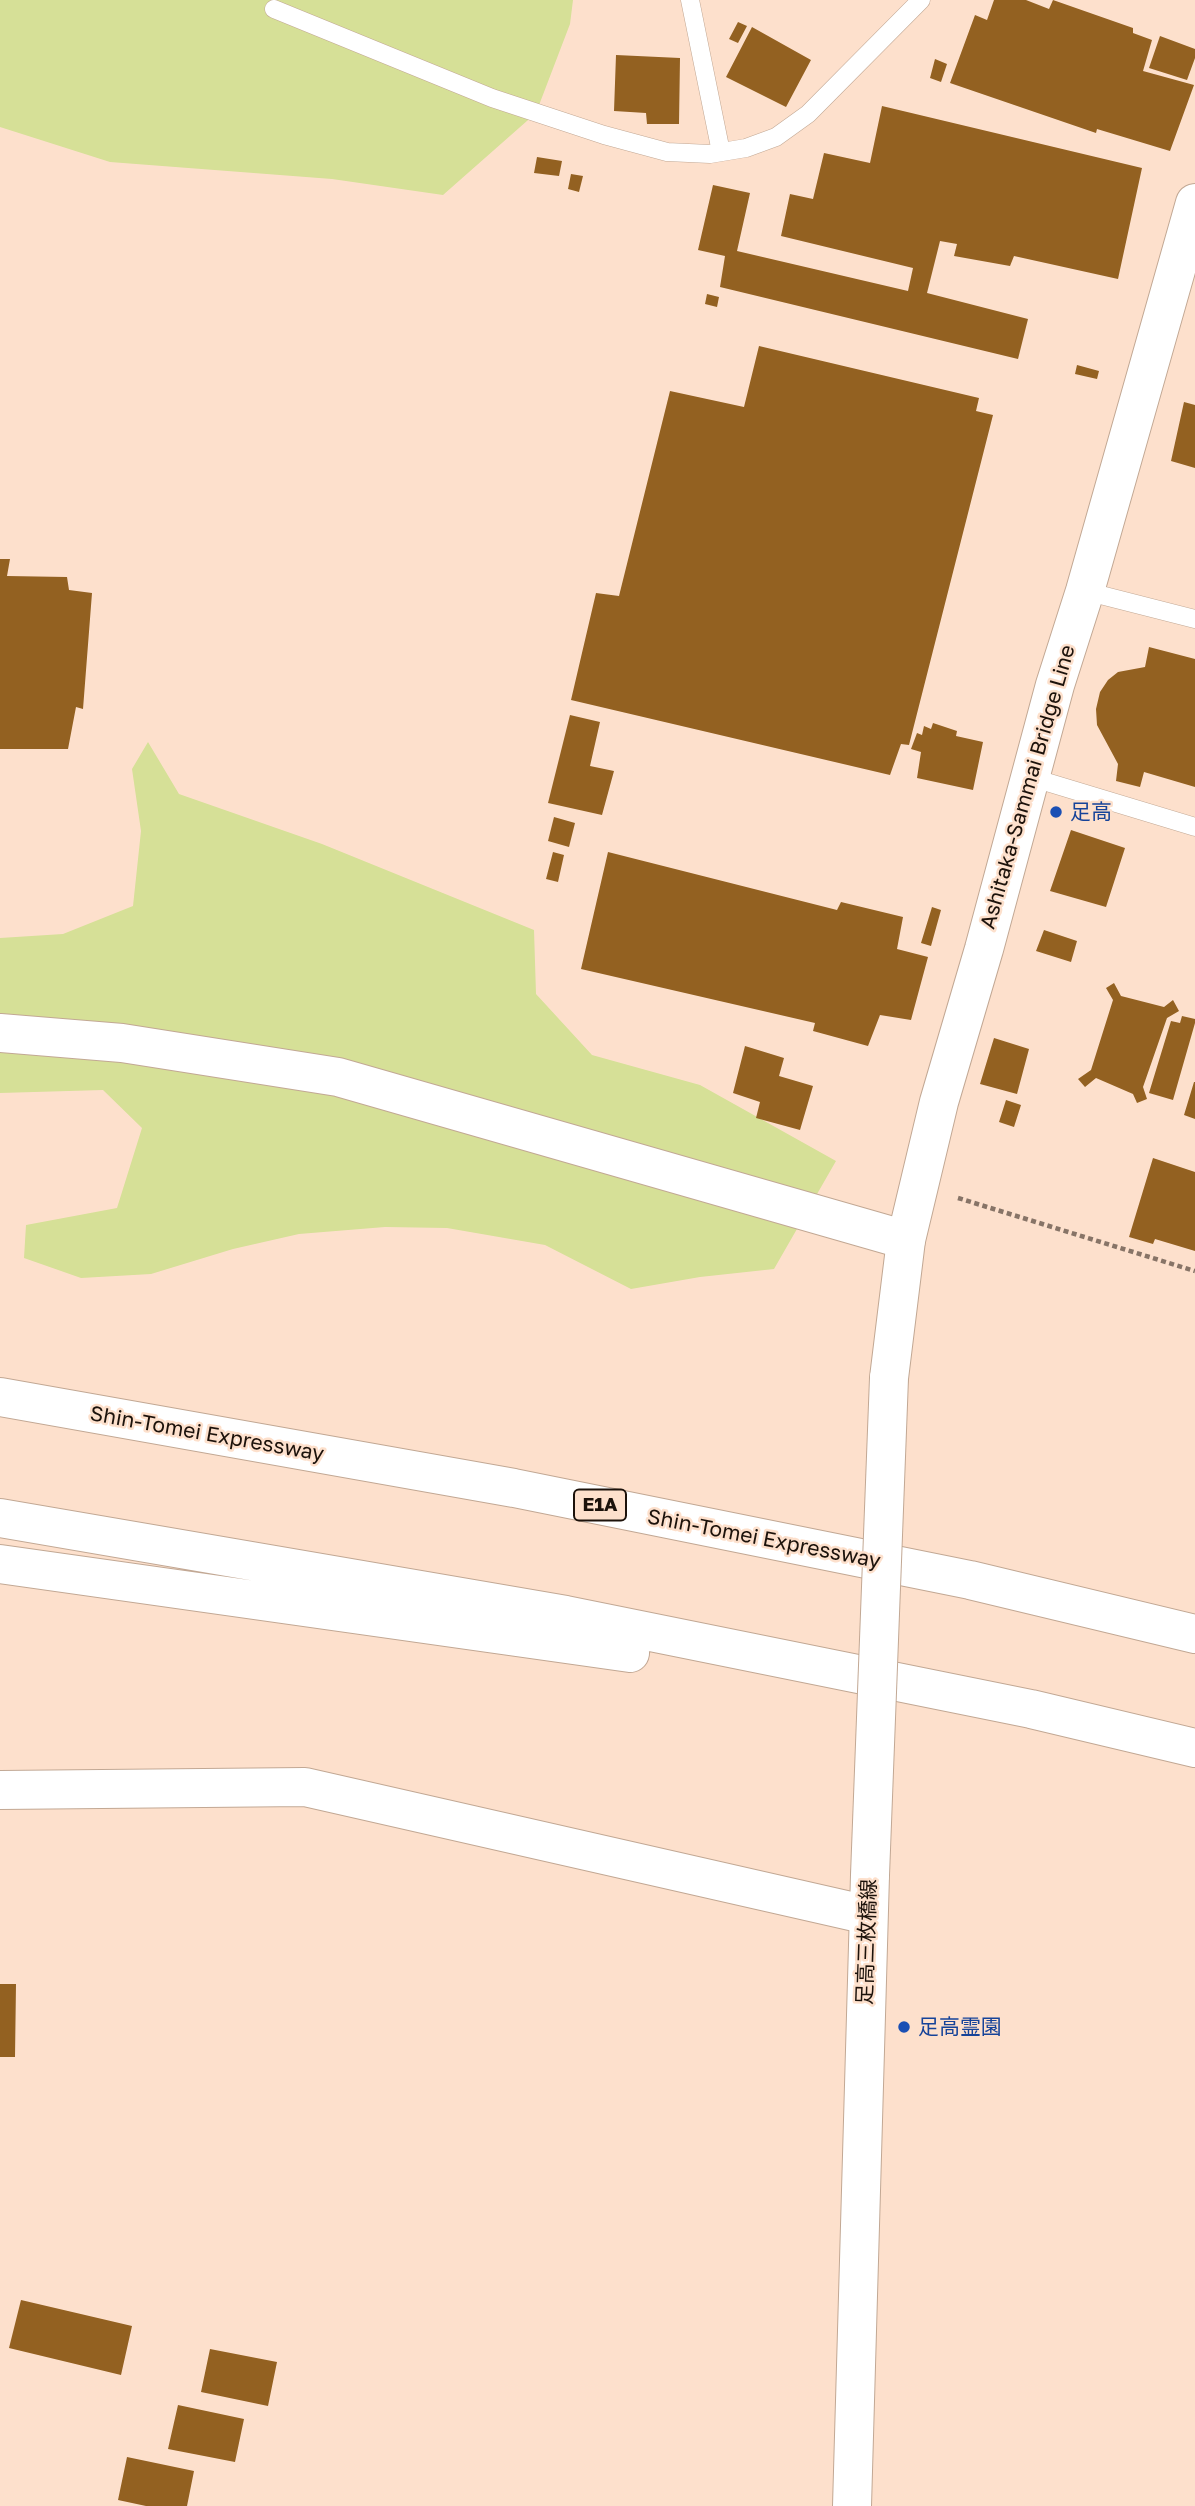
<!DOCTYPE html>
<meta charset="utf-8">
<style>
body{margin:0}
canvas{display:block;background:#fde0cc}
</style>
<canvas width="1195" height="2506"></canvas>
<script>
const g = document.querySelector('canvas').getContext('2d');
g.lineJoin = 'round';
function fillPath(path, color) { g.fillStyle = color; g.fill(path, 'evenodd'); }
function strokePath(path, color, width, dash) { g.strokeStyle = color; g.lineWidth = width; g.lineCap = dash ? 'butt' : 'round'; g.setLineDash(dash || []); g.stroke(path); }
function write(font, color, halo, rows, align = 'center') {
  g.font = font + ' "Golos Text","Noto Sans JP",sans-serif'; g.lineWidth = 5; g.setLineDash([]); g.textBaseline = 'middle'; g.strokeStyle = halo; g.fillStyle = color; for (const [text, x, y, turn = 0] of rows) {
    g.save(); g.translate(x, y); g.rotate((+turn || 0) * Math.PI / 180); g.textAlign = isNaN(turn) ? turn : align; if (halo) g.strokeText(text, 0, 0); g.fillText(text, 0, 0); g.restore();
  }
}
fillPath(new Path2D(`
 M0,0H573L570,24L536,113L443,195L332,179L110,162L0,127Z
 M148,742L179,794L322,844L534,930L536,994L592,1055L700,1085L836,1161L774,1269L700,1277L631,1289L545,1245L447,1228L385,1227L299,1234L233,1249L151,1274L81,1278L24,1258L26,1225L117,1208L142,1128L103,1090L0,1093V938L63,934L133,906L141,831L132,769Z`), '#d6e097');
fillPath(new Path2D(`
 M994,0H1026L1049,9L1053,0L1133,28V33L1152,40L1143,71L1194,85L1170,151L1097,129L1096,133L950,83L975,15L987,20Z
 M738,22L747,26L738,43L729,39Z
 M752,27L811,60L786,107L726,77Z
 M1160,36L1195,49V58L1187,80L1149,68Z
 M616,55L680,58L679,124H647L646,113L614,111Z
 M935,59L947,64L941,82L930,78Z
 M882,106L1142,168L1118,279L1014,256L1010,266L954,256L957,244L940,241L927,293L1028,319L1018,359L720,287L725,256L698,250L713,185L750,193L737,251L908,291L913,268L781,236L790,194L813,199L824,153L870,163Z
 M537,157L562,161L559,176L534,173Z
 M571,174L583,176L579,192L568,189Z
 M707,294L719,297L717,307L705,304Z
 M759,346L979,398L976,411L993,415L909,745L901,744L890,775L571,700L596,593L619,596L670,391L744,407Z
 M1077,365L1099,371L1097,379L1075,374Z
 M1184,402L1195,405V468L1171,461Z
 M0,559H10L7,576L67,577L69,590L92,593L83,709L76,707L68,749H0Z
 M1149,647L1195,659V787L1144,772L1140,787L1116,781L1118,764L1097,725L1096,709L1100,692L1108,680L1118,672L1145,667Z
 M570,715L600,722L590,766L614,771L602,815L548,803Z
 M933,723L957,731L956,736L983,742L973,790L917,778L921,752L911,749L917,733L922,735L924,726L931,729Z
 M554,817L575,823L569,847L548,841Z
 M1071,830L1125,848L1106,907L1050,891Z
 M553,852L564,855L558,882L546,879Z
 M608,852L837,910L841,902L903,917L897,949L928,957L911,1020L880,1015L868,1046L813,1031L815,1023L581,969Z
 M932,907L941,910L931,946L921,943Z
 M1044,930L1077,941L1071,962L1036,951Z
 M1114,983L1121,996L1164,1007L1173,1000L1179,1011L1167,1018L1143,1087L1147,1099L1137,1103L1133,1094L1096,1078L1085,1087L1078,1079L1091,1070L1113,1000L1106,988Z
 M1182,1016L1195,1019V1023L1173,1100L1149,1093L1171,1021L1180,1023Z
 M994,1038L1029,1049L1017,1094L980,1084Z
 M745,1046L784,1058L779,1076L813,1086L800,1130L756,1118L760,1102L733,1093Z
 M1194,1082H1195V1119L1184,1115Z
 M1006,1100L1021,1105L1014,1127L999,1122Z
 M1153,1158L1195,1172V1251L1155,1239L1153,1244L1129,1237Z
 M0,1984H16L15,2057H0Z
 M21,2300L132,2326L121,2375L9,2348Z
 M210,2349L277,2362L268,2406L201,2392Z
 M178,2405L244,2419L235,2462L168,2449Z
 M127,2457L194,2471L187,2506H146L118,2500Z`), '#936121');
const service = new Path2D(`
 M690,0L721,152
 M274,9L492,98L604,135L667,152L710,154L746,148L776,137L808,114L921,0
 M1085,591L1195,619
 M1030,777L1195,827`);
const tertiary = new Path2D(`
 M0,1033L122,1043L338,1077L906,1240
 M0,1790L305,1787L868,1915`);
const secondary = new Path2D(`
 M889,1378L906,1240L939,1102L984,949L1055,685L1085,591L1195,203
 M852,2506L870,1875`);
const motorway = new Path2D(`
 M0,1397L514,1488L970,1580L1195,1634
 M0,1518L566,1615L1031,1709L1195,1748
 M0,1564L630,1653`);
strokePath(service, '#c2a894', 19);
strokePath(tertiary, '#c2a894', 40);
strokePath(secondary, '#c2a894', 40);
strokePath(motorway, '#c2a894', 40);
strokePath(new Path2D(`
 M958,1198L1195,1271`), '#877467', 4.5, [5, 3.5]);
strokePath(service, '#fff', 18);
strokePath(tertiary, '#fff', 38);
strokePath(secondary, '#fff', 38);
strokePath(motorway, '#fff', 38);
const secondaryBridge = new Path2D(`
 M870,1875L889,1378`);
strokePath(secondaryBridge, '#c2a894', 40, []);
strokePath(secondaryBridge, '#fff', 38);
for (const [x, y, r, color] of [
 [1056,812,7,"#1a4fb4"],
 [904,2027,7,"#1a4fb4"]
]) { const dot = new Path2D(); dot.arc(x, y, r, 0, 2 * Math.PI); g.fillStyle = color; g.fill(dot); strokePath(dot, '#fde0cc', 2.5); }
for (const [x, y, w] of [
 [600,1505,52]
]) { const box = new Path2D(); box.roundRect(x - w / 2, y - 15.5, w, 31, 5); g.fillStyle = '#fde0cc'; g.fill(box); strokePath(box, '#1c120b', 2); }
write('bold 19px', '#1c120b', null, [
 ["E1A",600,1505]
]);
write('21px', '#1c120b', '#fde0cc', [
 ["Ashitaka-Sammai Bridge Line",1028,787,-74],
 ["Shin-Tomei Expressway",207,1434,10],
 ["Shin-Tomei Expressway",764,1539,11],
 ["足高三枚橋線",867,1942,-88]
]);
write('21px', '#164399', '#fde0cc', [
 ["足高",1070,812],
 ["足高霊園",918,2027]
], 'left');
</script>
